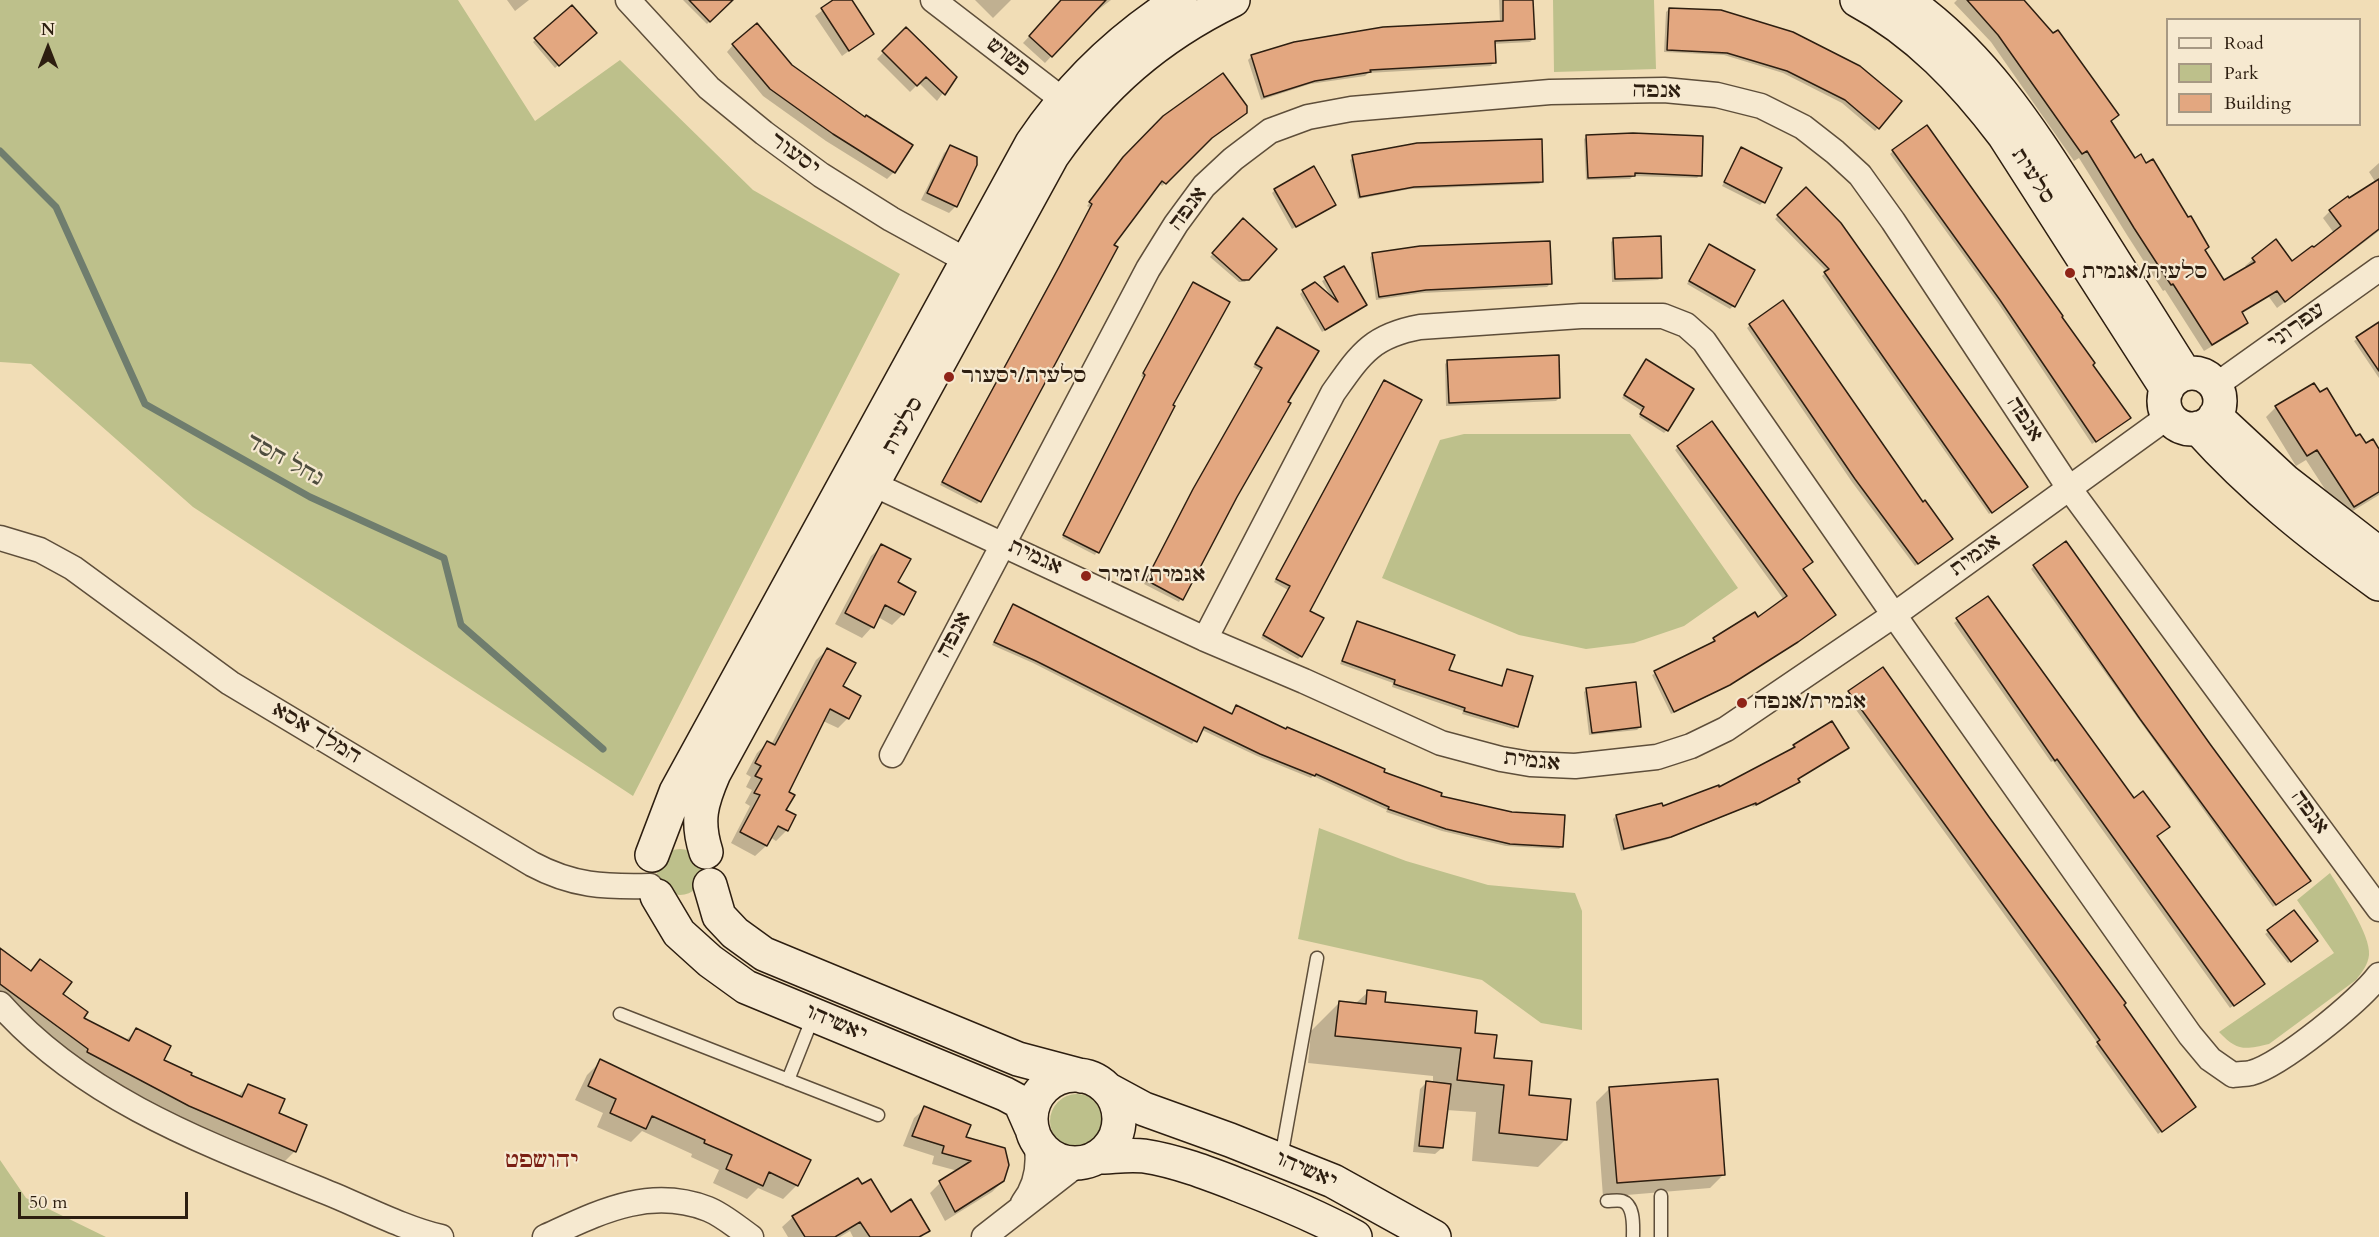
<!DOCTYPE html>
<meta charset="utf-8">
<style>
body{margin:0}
#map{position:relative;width:2379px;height:1237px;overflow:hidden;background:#f1ddb6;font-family:Cardo,serif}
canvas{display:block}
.legend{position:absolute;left:2166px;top:18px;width:195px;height:108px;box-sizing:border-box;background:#f6e9d0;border:2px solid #a69883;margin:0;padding:8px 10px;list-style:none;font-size:18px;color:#2d1e10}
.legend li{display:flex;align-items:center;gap:12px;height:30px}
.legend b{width:30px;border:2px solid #a69883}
.north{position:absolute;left:18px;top:18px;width:60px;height:60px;-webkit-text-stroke:4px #f6e9d0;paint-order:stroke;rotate:0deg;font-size:16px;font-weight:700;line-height:24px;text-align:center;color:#2d1e10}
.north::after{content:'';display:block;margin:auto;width:21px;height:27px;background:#2d1e10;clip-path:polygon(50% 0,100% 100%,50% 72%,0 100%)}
.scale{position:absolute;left:18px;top:1192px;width:170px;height:27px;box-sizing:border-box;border:3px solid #2d1e10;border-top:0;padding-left:8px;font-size:18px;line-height:21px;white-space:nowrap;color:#2d1e10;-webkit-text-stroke:4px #f6e9d0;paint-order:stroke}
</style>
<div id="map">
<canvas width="2379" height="1237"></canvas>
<ul class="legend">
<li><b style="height:8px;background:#f6e9d0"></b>Road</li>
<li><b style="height:16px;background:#bdc08b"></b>Park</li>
<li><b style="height:16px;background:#e3a780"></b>Building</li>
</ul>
<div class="north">N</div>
<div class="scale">50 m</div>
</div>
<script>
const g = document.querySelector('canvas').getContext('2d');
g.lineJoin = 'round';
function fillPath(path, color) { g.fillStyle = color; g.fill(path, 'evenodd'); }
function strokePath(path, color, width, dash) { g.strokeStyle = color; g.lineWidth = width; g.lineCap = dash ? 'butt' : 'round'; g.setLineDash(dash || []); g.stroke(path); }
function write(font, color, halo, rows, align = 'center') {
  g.font = font + ' Cardo,"Frank Ruhl Libre",serif'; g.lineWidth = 4.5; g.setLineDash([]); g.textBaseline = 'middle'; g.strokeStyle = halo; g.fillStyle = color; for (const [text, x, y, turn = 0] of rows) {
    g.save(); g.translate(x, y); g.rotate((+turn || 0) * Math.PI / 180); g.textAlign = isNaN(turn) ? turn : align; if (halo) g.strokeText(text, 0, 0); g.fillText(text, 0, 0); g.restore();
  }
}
fillPath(new Path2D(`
 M0,0H458L535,121L620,60L753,190L900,274L633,796L193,507L31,364L0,362Z
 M1553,0H1654L1656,69L1554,72Z
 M1464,434H1630L1738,588L1684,626L1634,643L1586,649L1519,635L1382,578L1440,440Z
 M1319,828L1406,861L1488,885L1575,893L1582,911V1030L1541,1023L1482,980L1298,939Z
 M657 872a23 23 0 1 1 46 0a23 23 0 1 1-46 0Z
 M2330,873C2341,891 2371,935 2369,955C2368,965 2362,972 2356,980L2269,1044C2244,1050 2237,1051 2219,1032L2334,953L2297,900Z
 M1050 1121a27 27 0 1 1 54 0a27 27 0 1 1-54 0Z
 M0,1160L26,1198L106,1237H0Z`), '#bdc08b');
fillPath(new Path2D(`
 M507,0H529L515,11Z
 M683,0H731L707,24Z
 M836,0H850L872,34L842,56L815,16Z
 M975,0H1011L993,18Z
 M1063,0H1111L1086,19L1045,63L1023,43Z
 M1499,0H1532L1533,39L1530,42L1493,44L1494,62L1491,66L1368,73L1365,76L1310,84L1261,100L1248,60L1252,56L1500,23Z
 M1957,0H2024L2023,1L2110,122L2134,160L2204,250L2223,282L2247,268L2245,266L2253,259L2292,263L2334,233L2323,218L2330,211L2376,183L2369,172L2379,163V231L2277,308L2269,297L2241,314L2246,322L2239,330L2204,351L2165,290L2163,291L2127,235L2079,158L2074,161L1991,42L1954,3Z
 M572,7L595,33L555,68L533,42Z
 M1669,9L1793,34L1878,128L1875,131L1842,103L1783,73L1724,55L1664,52L1666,12Z
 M906,29L955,77L937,101L919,83L910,92L877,59Z
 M733,45L791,66L894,172L887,179L826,141L763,96L727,52Z
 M1587,136L1700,175L1697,178L1633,176L1630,179L1586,180L1584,139Z
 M1207,141L1162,186L1159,183L1112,246L980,501L977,504L940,485L1056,271L1090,208L1087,206L1120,162Z
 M950,147L956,206L949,213L921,200L944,153Z
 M1742,149L1763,202L1760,205L1722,186Z
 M1893,151L2060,317L2126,420L2092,444L1998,303L1890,154Z
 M1353,157L1542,181L1539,184L1410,189L1358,199L1350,160Z
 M1806,189L2023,490L1989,514L1822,276L1827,272L1775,219Z
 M1275,190L1331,207L1292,229L1272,193Z
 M1243,220L1275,249L1245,282H1239L1210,257Z
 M1614,239L1661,277L1658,280L1612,282L1611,242Z
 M1706,249L1733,306L1730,309L1687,284Z
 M1373,255L1550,284L1547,287L1422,293L1376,300L1370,257Z
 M1343,268L1365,305L1322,332L1300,294L1303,291L1331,297L1322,281Z
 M1191,287L1171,406L1173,407L1095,555L1062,538L1144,378L1141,376Z
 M2379,324V378L2354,341Z
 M1750,325L1923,504L1948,542L1915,566L1852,482L1747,328Z
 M1275,332L1286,402L1179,602L1144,584L1190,494L1260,371L1253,367Z
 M1448,361L1559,398L1556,401L1446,406L1445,364Z
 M1643,364L1667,430L1664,433L1639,417L1642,411L1622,398Z
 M1381,385L1308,611L1301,656L1298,659L1261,638L1288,590L1274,582Z
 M2276,407L2355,438L2379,452V495L2343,517L2306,460L2296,466L2266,417Z
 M1678,447L1801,570L1793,645L1725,688L1671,714L1652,675L1713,644L1714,640L1758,619L1784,600L1675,450Z
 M882,546L896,583L903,614L892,625L878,617L872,627L862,638L835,624L871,556Z
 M2034,566L2306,883L2273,907L2031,569Z
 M1988,598L2260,987L2230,1008L2053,761L2051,762L1954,623Z
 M1013,606L1231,715L1237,707L1382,773L1562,846L1559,849L1506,846L1442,831L1386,812L1387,810L1313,776L1311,778L1257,756L1202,730L1192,744L1033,663L992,645Z
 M1358,622L1448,671L1500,687L1507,671L1517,726L1514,729L1462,714L1463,711L1392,687L1393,683L1340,664Z
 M827,650L841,687L848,718L838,728L823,721L787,793L784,811L787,830L776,841L770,837L766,846L755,856L731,843L750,806L745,803L752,790L746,787L751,777L746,774L757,753L767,743L771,745L816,660Z
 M1587,689L1640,727L1637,730L1589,735L1584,692Z
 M1849,693L2122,1005L2191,1110L2158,1134L2095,1046L2098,1044L1846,696Z
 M1832,723L1795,784L1753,807L1752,805L1666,840L1621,851L1613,819L1616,816L1662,808L1736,780L1792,750L1791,749L1794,746Z
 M2268,932L2313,944L2288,963L2265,934Z
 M0,958L30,971L40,961L61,995L82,1018L125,1041L136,1030L162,1060L189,1076L238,1096L249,1085L277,1113L295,1151L281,1165L175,1119L74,1066L0,1008Z
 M1368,992L1384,1003L1473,1034L1493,1059L1566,1139L1538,1167L1472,1161L1476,1112L1446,1110L1442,1148L1435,1154L1413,1152L1420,1089L1427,1082L1433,1083V1076L1308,1063L1311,1031L1339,1003L1355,1004Z
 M601,1061L797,1185L783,1199L758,1188L747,1199L713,1183L719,1170L691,1157L692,1154L642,1131L631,1142L597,1127L603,1113L575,1100L587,1075Z
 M1610,1088L1724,1174L1710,1188L1603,1197L1596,1102Z
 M925,1108L964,1138L1003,1181L992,1192L945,1221L930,1193L940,1183L958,1171L932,1164L934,1156L903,1146L914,1118Z
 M891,1214L928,1230L922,1237H853L850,1231L840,1237H788L782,1227L793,1217Z`), '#0003');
strokePath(new Path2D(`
 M0,151L56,207L145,404L310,497L444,558L461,625L603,749`), '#6f7d6e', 7);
const building = new Path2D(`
 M689,0H733L710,22Z
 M833,0H852L874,34L849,51L821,8Z
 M1061,0H1106L1052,57L1029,36Z
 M1503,0H1533L1535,39L1495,41L1496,63L1370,70L1371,72L1315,81L1264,97L1251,55L1294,42L1383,27L1503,21Z
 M1967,0H2024L2053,33L2058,30L2119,115L2111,121L2135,158L2141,154L2146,163L2153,159L2188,217L2191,216L2209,247L2205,250L2224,280L2255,262L2252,258L2276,239L2292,261L2312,246L2314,247L2341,226L2329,210L2348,196L2349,198L2379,179V229L2285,302L2277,291L2242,312L2248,323L2212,345L2173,284L2171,285L2134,228L2087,151L2082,154L1998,35Z
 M572,5L597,33L559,66L534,38Z
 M1669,8L1721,10L1793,32L1860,66L1902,101L1879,129L1845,100L1787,71L1727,53L1667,50Z
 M757,23L792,65L865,117L866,115L913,145L895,173L833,134L770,89L732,44Z
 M906,27L957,77L945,95L926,77L917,86L882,51Z
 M1223,73L1247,106V113L1212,138L1166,184L1162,181L1114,245L1118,247L981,502L942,482L1059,267L1092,204L1089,202L1123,157L1163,116Z
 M1927,125L2063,316L2062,317L2095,363L2093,365L2131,418L2096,442L2000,300L1892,150Z
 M1633,133L1703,136L1702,176L1635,173V176L1588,178L1586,135Z
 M1542,139L1543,182L1414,187L1360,197L1352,155L1417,143Z
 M950,145L977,157V165L957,207L927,193Z
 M1741,147L1782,168L1765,203L1724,182Z
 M1314,166L1336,205L1296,227L1274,189Z
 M1806,187L1841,223L2028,487L1992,513L1824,272L1829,269L1777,215Z
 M1243,218L1277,249L1249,280H1242L1212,253Z
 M1661,236L1662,278L1615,279L1613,238Z
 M1550,241L1552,284L1426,290L1379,297L1372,253L1420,246Z
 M1709,244L1755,270L1735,307L1689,281Z
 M1344,266L1367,305L1325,330L1302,290L1315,282L1338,302L1324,277Z
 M1193,282L1230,302L1173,405L1175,406L1099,553L1063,535L1145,375L1143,373Z
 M1783,300L1923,502L1925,500L1953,539L1918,564L1855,479L1749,324Z
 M2379,322V371L2356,337Z
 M1277,327L1319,351L1288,402L1291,403L1237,497L1183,600L1146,580L1193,489L1262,368L1255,364Z
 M1559,355L1560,398L1449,403L1447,360Z
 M1646,359L1694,389L1668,431L1640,414L1644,407L1624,395Z
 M1384,380L1422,400L1310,611L1324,618L1302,657L1263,635L1290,586L1276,579Z
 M2314,383L2320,392L2327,388L2356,436L2360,434L2366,443L2373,439L2379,449V492L2354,507L2317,450L2307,456L2275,406Z
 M1712,421L1813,562L1803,569L1836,615L1798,642L1730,685L1674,712L1654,671L1715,641L1713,638L1755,612L1758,617L1787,596L1677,446Z
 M2066,541L2210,744L2311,881L2276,905L2140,719L2033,565Z
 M881,544L911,559L898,582L916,592L904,615L885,605L874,628L845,613Z
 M1988,596L2134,798L2143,791L2170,827L2157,836L2265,984L2234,1006L2057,759L2055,761L1956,618Z
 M1013,604L1232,714L1236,705L1286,729L1287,727L1385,769L1384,772L1442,793L1441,796L1512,812L1565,815L1563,847L1510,844L1446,829L1388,809L1389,807L1316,774L1315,776L1260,754L1204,727L1197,742L1036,661L994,642Z
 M1357,621L1455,655L1449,670L1502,686L1507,669L1533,676L1518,727L1464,711L1465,708L1394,684L1395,680L1342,661Z
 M827,648L856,663L843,686L861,696L849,719L830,709L789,792L795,795L786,810L796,815L788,831L778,826L767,846L740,832L760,795L754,793L762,779L755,776L761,766L755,763L767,741L775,745Z
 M1883,667L1989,817L2126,1003L2124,1005L2196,1107L2162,1132L2097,1042L2100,1040L2057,979L1848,691Z
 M1636,682L1641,727L1592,733L1586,688Z
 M1832,721L1849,748L1798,779L1800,782L1756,805V803L1671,837L1624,849L1616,815L1662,803L1663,806L1719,785V787L1795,747L1793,745Z
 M2294,910L2318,941L2291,962L2267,930Z
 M0,948L31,971L40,959L72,982L63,994L88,1012L84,1018L129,1041L136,1028L171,1046L164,1060L192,1073L191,1075L242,1097L248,1084L285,1099L279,1113L307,1125L296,1152L189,1106L87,1052L88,1049L0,984Z
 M1367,990L1386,992L1385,1002L1477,1011L1475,1033L1497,1035L1494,1058L1532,1061L1529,1095L1571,1099L1567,1140L1499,1133L1504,1085L1457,1080L1461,1048L1335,1036L1339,1001L1366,1004Z
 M600,1059L811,1160L798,1186L769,1172L763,1186L726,1169L732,1155L704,1143L705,1140L652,1116L646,1129L610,1113L616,1099L588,1086Z
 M1718,1079L1725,1175L1617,1183L1609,1087Z
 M1426,1081L1451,1084L1443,1148L1419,1146Z
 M924,1106L971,1125L966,1137L1005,1148L1009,1165L1004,1181L955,1212L939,1181L971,1161L942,1153L944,1146L912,1136Z
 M858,1178L862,1184L871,1179L891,1212L911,1199L930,1231L919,1237H870L860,1222L835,1237H805L792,1216Z`);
fillPath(building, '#e3a780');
strokePath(building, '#2d1e10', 1.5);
const lane = new Path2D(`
 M620,1014L878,1115
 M788,1080L813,1017
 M1281,1158L1317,958
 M1607,1201C1611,1201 1618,1200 1622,1201C1635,1205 1633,1227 1633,1237
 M1661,1237V1196`);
const street = new Path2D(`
 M628,0L709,88L764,133L821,175L891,219L982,269
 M933,0L1076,110
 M2215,386L2379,269
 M858,477L1205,639L1304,681L1441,743L1501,759L1530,764L1575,766L1657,757L1691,746L1726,729L1894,615L2169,416
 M0,538L40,550L73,568L230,683L532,864C573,886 604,887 650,886
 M1205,639L1333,393C1360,355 1371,336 1420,327L1581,316H1663L1686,325L1704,341L1894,615L2190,1035L2210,1059L2233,1075C2239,1074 2246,1074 2251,1073C2281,1065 2361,1000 2379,975
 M892,755L1148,269L1176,224L1204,186L1233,159L1270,131L1308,117L1351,109L1550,92L1664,90L1717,95L1761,106L1803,127L1835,152L1860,175L1893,221L2069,488L2379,909
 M0,1004C85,1100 210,1145 326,1192C361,1206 405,1229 441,1237
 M1023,1203C1037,1185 1040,1163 1036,1141
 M545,1237C598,1213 648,1186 708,1209C723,1215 738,1228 751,1237
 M984,1237L1079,1163`);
const secondary = new Path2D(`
 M1857,0C1917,32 1963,81 2004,135L2167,389
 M1905,0C1985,56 2031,131 2083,212C2117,266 2151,320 2185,374
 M2164 401a28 28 0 1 1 56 0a28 28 0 1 1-56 0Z
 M2215,416L2285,481L2379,554
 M2198,428C2253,489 2312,536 2379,584
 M706,852C696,821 701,803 714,773L1052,156C1101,86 1157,37 1233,0
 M652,855L676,792L1032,143C1071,85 1120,38 1180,0
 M710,885L719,916L735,933L764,954L1018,1059L1082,1076
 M657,896L679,933L710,961L746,987L1005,1094L1020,1102L1031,1127
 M1031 1119a44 44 0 1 1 88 0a44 44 0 1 1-88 0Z
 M1107,1089L1144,1109L1230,1140L1333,1181L1434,1237
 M1097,1157C1112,1157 1129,1154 1144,1156C1177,1161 1210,1174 1241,1186C1280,1201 1318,1217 1355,1237`);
strokePath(lane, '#5e4e3a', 15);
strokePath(street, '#5e4e3a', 27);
strokePath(secondary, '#2d1e10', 36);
strokePath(lane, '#f6e9d0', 12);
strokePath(street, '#f6e9d0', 24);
strokePath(secondary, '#f6e9d0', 33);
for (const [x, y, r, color] of [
 [2070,273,6,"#8f2418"],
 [949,377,6,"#8f2418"],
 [1086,576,6,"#8f2418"],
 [1742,703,6,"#8f2418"]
]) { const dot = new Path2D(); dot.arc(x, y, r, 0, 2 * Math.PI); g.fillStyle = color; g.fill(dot); strokePath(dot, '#f6e9d0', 2); }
write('21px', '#2d1e10', '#f6e9d0', [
 ["פשוש",1008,58,38],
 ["אנפה",1657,92,1],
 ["יסעור",794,155,36],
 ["סלעית",2032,177,57],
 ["אנפה",1189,209,-53],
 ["עפרוני",2297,327,-36],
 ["אנפה",2024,420,57],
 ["סלעית",904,426,-61],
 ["אגמית",1976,556,-36],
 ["אגמית",1035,558,25],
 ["אנפה",955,635,-62],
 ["המלך אסא",316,734,31],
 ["אגמית",1532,762,6],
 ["אנפה",2309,813,54],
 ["יאשיהו",836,1024,23],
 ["יאשיהו",1306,1171,23]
]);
write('bold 21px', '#2d1e10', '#f6e9d0', [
 ["סלעית/אגמית",2082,273],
 ["סלעית/יסעור",961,377],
 ["אגמית/זמיר",1098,576],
 ["אגמית/אנפה",1754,703]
], 'left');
write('italic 22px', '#4e4d3f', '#f6e9d0', [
 ["נחל חסד",284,461,29]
]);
write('22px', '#7a1f14', '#f6e9d0', [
 ["יהושפט",542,1162]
]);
</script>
